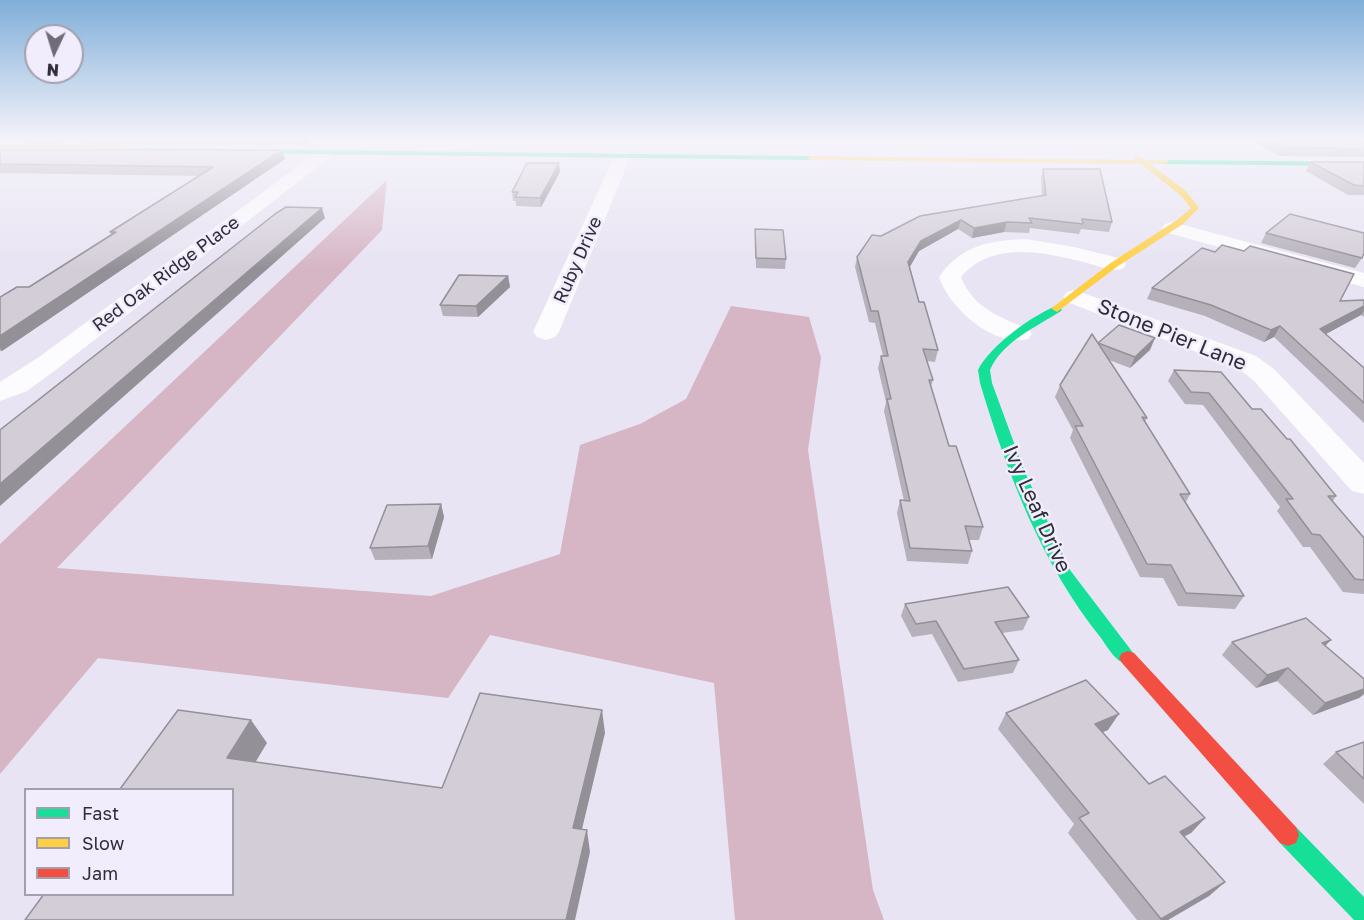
<!DOCTYPE html>
<style>
body{margin:0}
#map{position:relative;width:1364px;height:920px;overflow:hidden;background:#e8e4f3;font-family:"Golos Text",sans-serif}
canvas{display:block}
.legend{position:absolute;left:24px;top:788px;width:210px;height:108px;box-sizing:border-box;background:#f1edfd;border:2px solid #a3a0ae;margin:0;padding:8px 10px;list-style:none;font-size:18px;color:#2f2d37}
.legend li{display:flex;align-items:center;gap:12px;height:30px}
.legend b{width:30px;border:2px solid #a3a0ae}
.north{position:absolute;left:24px;top:24px;width:60px;height:60px;box-sizing:border-box;background:#f1edfd;border:2px solid #a3a0ae;border-radius:50%;rotate:184deg;font-size:16px;font-weight:700;line-height:24px;text-align:center;color:#2f2d37}
.north::after{content:'';display:block;margin:auto;width:21px;height:27px;background:#706d79;clip-path:polygon(50% 0,100% 100%,50% 72%,0 100%)}
</style>
<div id="map">
<canvas width="1364" height="920"></canvas>
<ul class="legend">
<li><b style="height:8px;background:#16e098"></b>Fast</li>
<li><b style="height:8px;background:#ffcf43"></b>Slow</li>
<li><b style="height:8px;background:#f24e42"></b>Jam</li>
</ul>
<div class="north">N</div>
</div>
<script>
const g = document.querySelector('canvas').getContext('2d');
g.lineJoin = 'round';
function fillPath(path, color) { g.fillStyle = color; g.fill(path, 'evenodd'); }
function strokePath(path, color, width, dash) { g.strokeStyle = color; g.lineWidth = width; g.lineCap = dash ? 'butt' : 'round'; g.setLineDash(dash || []); g.stroke(path); }
function write(font, color, halo, rows, align = 'center') {
  g.font = font + ' "Golos Text",sans-serif'; g.lineWidth = 5; g.setLineDash([]); g.textBaseline = 'middle'; g.strokeStyle = halo; g.fillStyle = color; for (const [text, x, y, turn = 0] of rows) {
    g.save(); g.translate(x, y); g.rotate((+turn || 0) * Math.PI / 180); g.textAlign = isNaN(turn) ? turn : align; if (halo) g.strokeText(text, 0, 0); g.fillText(text, 0, 0); g.restore();
  }
}
fillPath(new Path2D(`
 M387,180L382,230L57,568L431,596L560,554L580,445L640,424L686,399L731,306L809,317L821,358L808,450L873,890L884,920H735L714,683L490,635L448,698L98,658L0,774V544Z`), '#d6b5c5');
fillPath(new Path2D(`
 M334,140H352L57,369L27,391L0,401V382L39,357Z
 M623,150L631,155L559,332L555,337L546,340L537,337L533,332L615,155Z
 M1172,222L1364,273V287L1165,232L1162,228L1165,224Z
 M1026,239L1074,247L1123,259L1126,264L1123,269C1110,272 1099,266 1087,263C1045,252 992,240 961,277C973,308 1000,317 1028,329L1032,334L1028,339C994,348 949,308 939,277C960,246 990,240 1026,239Z
 M1075,290L1256,356L1274,369L1364,463V494L1352,491L1254,381L1238,368L1067,302L1063,297L1067,292Z`), '#fcfbfd');
fillPath(new Path2D(`
 M146,148L811,156L815,158L811,160L146,152L97,154L94,152L97,150Z
 M1165,160L1364,162V166L1162,164L1161,162Z
 M1057,306L1062,309L1061,311C1036,327 1002,342 990,370L992,383L1024,470L1070,570L1137,658L1134,663C1119,669 1109,649 1101,638C1042,565 1007,473 980,383L978,370C989,347 1033,314 1057,306Z
 M1288,824L1296,827L1364,897V920H1354L1280,843L1277,835L1280,827Z`), '#16e098');
fillPath(new Path2D(`
 M0,145H120L123,147L120,149H0Z
 M1137,155L1145,160H1168L1169,162L1165,164H1150L1186,191L1199,208L1183,224L1118,266L1057,312L1052,309L1053,307L1112,262L1177,220L1191,208L1180,195L1141,164L811,160L807,158L811,156L1136,160L1133,157Z`), '#ffcf43');
fillPath(new Path2D(`
 M1128,651L1134,653L1296,827L1299,835L1296,843L1288,846L1280,843L1122,663L1119,658L1122,653Z`), '#f24e42');
fillPath(new Path2D(`
 M28,140H62L55,144H30Z
 M82,140H310L304,145L83,144Z
 M1251,140H1364V157L1279,156Z
 M0,150H282L285,159L2,351H0V297L29,287L111,234L110,232L199,176L0,173Z
 M1310,162H1364V195H1348L1306,171Z
 M1043,169L1112,222L1109,232L1081,229L1079,234L1030,228L1029,233L1004,232L972,238L958,229L919,251L910,267L919,302L938,350L935,362L927,361L933,380L931,386L949,446L983,527L979,540H969L972,551L968,564L907,561L897,513L900,500L904,501L884,411L886,402L878,368L881,356H883L875,323L869,322L855,267L857,257L881,236L1042,195L1041,178Z
 M560,172L541,207L516,206V201H513L512,192Z
 M755,229L786,259L785,269L756,268Z
 M1266,233L1362,258L1355,268L1261,243Z
 M508,276L510,287L478,317L443,316L440,305Z
 M1152,288L1340,301L1364,300V317L1361,315L1326,334L1364,368V423L1274,337L1264,342L1205,316L1147,299Z
 M1098,343L1150,350L1130,368L1109,360L1147,418L1145,422L1190,494L1186,502L1244,596L1235,609L1178,606L1163,578L1140,577L1070,438L1073,430L1055,397L1060,385Z
 M1174,370L1252,409L1336,496L1333,501L1364,538V594L1343,592L1310,547H1303L1277,511L1280,507L1203,405L1185,404L1168,381Z
 M441,504L444,517L432,559L375,560L370,548Z
 M905,604L1029,617L1023,630L1002,633L1019,660L1013,673L958,682L932,634L912,637L901,616Z
 M1232,642L1325,646L1364,679V694L1359,698L1313,715L1277,681L1256,688L1222,655Z
 M1006,713L1108,730L1102,732L1149,784L1205,818L1191,833L1184,836L1225,882L1209,896L1168,920H1137L1068,833L1074,824L998,729Z
 M1364,742V804L1323,764L1336,752Z`), '#b5b0ba');
fillPath(new Path2D(`
 M53,140H62L55,144Z
 M303,140H310L304,145Z
 M282,150L285,159L2,351L0,348V336Z
 M559,163L560,172L541,207L540,198Z
 M322,208L325,218L0,506V484Z
 M961,220L958,229L919,251L906,273L908,262L921,241Z
 M1007,222L1004,232L972,238L974,228Z
 M508,276L510,287L478,317L476,306Z
 M1364,306V311L1361,315L1313,341L1320,329Z
 M1280,326L1274,337L1264,342L1271,330Z
 M1155,338L1150,350L1130,368L1135,357Z
 M441,504L444,517L432,559L428,546Z
 M1331,640L1319,652L1322,643Z
 M1288,668L1277,681L1256,688L1267,675Z
 M1364,689V694L1359,698L1313,715L1325,703Z
 M602,710L605,733L577,850L573,828Z
 M1119,714L1108,730L1084,740L1095,724Z
 M251,720L267,743L244,781L227,758Z
 M1205,818L1191,833L1166,846L1180,832Z
 M587,830L590,852L575,920H566Z
 M1225,882L1209,896L1168,920H1160Z`), '#949097');
const building = new Path2D(`
 M1270,140H1364V149L1283,147Z
 M0,150H282L0,336V297L17,287H29L116,232H110L213,167L0,164Z
 M1310,162H1364V186L1354,185Z
 M527,163H559L540,198L515,197L518,192H512Z
 M1043,169H1100L1112,222L1082,219L1083,224L1029,218L1032,223L1007,222L974,228L961,220L921,241L908,262L919,302H924L938,350L923,349L933,380H929L949,446H956L983,527L965,526L972,551L910,548L900,500L910,501L887,399H891L881,356H888L878,311H871L857,257L872,235L881,236L920,216L1046,195Z
 M286,207L322,208L0,484V430L275,214Z
 M1290,214L1364,233V253L1362,258L1266,233Z
 M755,229L783,230L786,259L756,258Z
 M1222,245L1244,251L1250,246L1354,274L1340,301L1364,300V306L1320,329L1364,368V403L1280,326L1271,330L1211,305L1152,288L1202,248L1215,252Z
 M459,275L508,276L476,306L440,305Z
 M1119,325L1155,338L1135,357L1098,343Z
 M1092,334L1147,418L1142,417L1190,494H1180L1244,596L1186,593L1171,565L1147,564L1075,426H1083L1060,385Z
 M1174,370L1221,372L1252,409H1261L1287,439H1290L1336,496H1328L1364,538V580L1355,579L1320,535L1312,534L1286,499H1293L1209,393L1191,392Z
 M441,504L428,546L370,548L387,505Z
 M1008,587L1029,617L995,622L1019,660L964,669L936,621L916,624L905,604Z
 M1306,618L1331,640L1322,643L1364,679V689L1325,703L1288,668L1267,675L1232,642Z
 M1086,680L1119,714L1095,724L1149,784L1165,776L1205,818L1180,832L1225,882L1161,919L1079,818L1089,813L1006,713Z
 M480,693L602,710L573,828L587,830L566,920H25L44,894H232V789H120L178,710L251,720L227,758L442,788Z
 M1364,742V779L1336,752Z`);
fillPath(building, '#d3cdd8');
strokePath(building, '#949097', 1.5);
const sky = g.createLinearGradient(0, 0, 0, 269);
sky.addColorStop(0, '#80afd9');
sky.addColorStop(0.52, '#f5f3fa');
sky.addColorStop(1, '#f5f3fa00');
g.fillStyle = sky;
g.fillRect(0, 0, 1364, 269);
write('18px', '#2f2d37', '#f1edfd', [
 ["Ruby Drive",578,260,-66],
 ["Red Oak Ridge Place",166,274,-37]
]);
write('21px', '#2f2d37', '#f1edfd', [
 ["Stone Pier Lane",1172,335,22],
 ["Ivy Leaf Drive",1037,509,66]
]);
</script>
